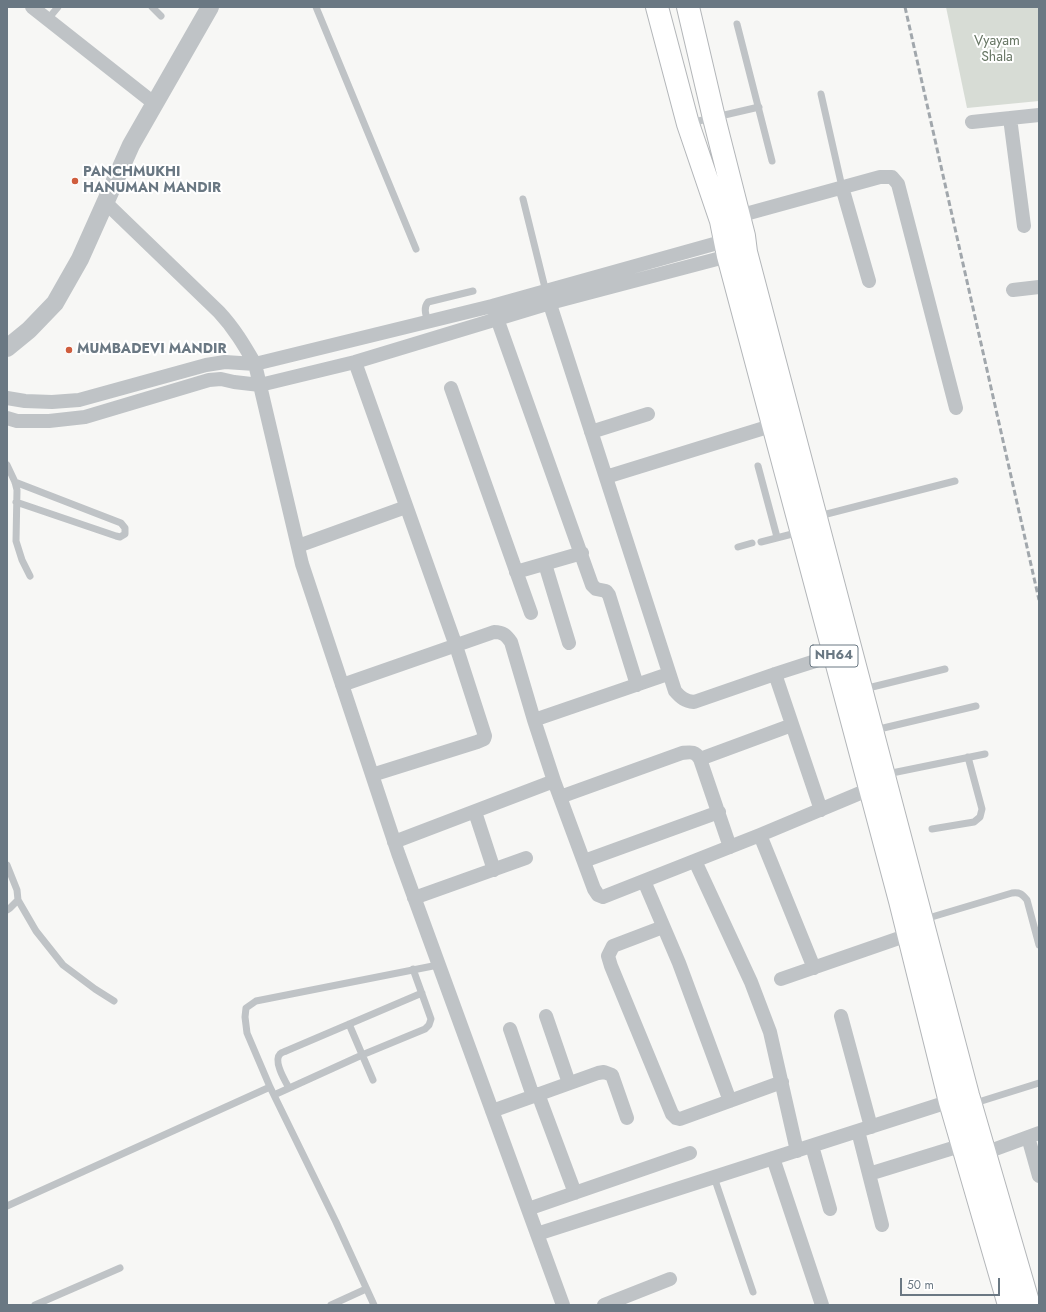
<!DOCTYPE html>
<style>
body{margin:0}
#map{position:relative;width:1046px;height:1312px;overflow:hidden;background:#f7f7f5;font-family:Jost,sans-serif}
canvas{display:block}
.frame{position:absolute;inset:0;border:8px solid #6a7883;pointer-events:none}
.scale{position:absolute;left:900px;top:1278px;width:100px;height:18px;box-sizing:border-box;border:2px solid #6a7883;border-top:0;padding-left:5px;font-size:12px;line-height:14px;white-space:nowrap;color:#6a7883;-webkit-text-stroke:3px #fff;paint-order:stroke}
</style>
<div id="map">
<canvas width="1046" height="1312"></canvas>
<div class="frame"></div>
<div class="scale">50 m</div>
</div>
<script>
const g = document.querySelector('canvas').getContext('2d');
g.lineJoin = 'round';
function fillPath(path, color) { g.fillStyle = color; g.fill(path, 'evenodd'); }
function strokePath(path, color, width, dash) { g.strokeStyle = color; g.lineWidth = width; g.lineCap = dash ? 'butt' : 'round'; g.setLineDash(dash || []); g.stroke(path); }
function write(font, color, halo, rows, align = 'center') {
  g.font = font + ' Jost,sans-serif'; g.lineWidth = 4; g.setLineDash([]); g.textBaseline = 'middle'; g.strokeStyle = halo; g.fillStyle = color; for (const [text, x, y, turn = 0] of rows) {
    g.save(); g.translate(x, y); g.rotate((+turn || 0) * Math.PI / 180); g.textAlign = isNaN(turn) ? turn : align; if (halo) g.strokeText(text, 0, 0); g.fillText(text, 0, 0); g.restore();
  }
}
fillPath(new Path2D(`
 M946,7H1039V101L967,108Z`), '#d7dcd5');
const trunk = new Path2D(`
 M657,7L688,124L721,221L728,256L900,901L950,1102L1009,1305
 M688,7L714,118L744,236L746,252L968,1095L1029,1305`);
strokePath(trunk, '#b3b6b9', 24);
strokePath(new Path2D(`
 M152,7L161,16
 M316,7L416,249
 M48,19L58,7
 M737,24L772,161
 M821,94L842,187
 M690,123L759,107
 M523,199L546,292
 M428,322C426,315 423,308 428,302L473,291
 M7,465L15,482L17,490L16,541L22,560L30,576
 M758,466L777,537
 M15,482L121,523L125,528V534L120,537L116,536L16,502
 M819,516L955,481
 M761,542L800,532
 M738,547L752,543
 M864,689L945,669
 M875,730L976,706
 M887,774L985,754
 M932,829L974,822L980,817L982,809L968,757
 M7,865L17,890L18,900L10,908L7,910
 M18,900L36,931L63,965L95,989L114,1001
 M925,919L1012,893C1020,892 1022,894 1027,900L1039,945
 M349,1024L373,1080
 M289,1088C285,1081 273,1061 280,1054C282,1052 284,1052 286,1051L422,993
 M274,1095L362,1055L425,1029L429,1025L431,1019L413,969
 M972,1104L1039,1083
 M714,1177L753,1292
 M7,1206L270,1087
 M35,1305L120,1268
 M331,1305L366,1289
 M374,1305L336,1222L270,1087L247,1033L245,1017L246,1008L256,1001L438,965`), '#bfc3c6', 7);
strokePath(new Path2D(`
 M32,7L155,104
 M1010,118L1024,226
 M972,122L1039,115
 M842,187L869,281
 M105,202L219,312C234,328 244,345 255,364L302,564L398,853L563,1305
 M731,218L880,177H892L898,184L956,408
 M1013,290L1039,287
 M547,295L675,691C681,698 685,701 694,702L775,674L834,655
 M494,310L592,585L596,589L606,591L609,595L637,685
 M355,362L456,646L485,736L484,739L477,742L372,775
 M451,388L531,613
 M7,398L25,401L52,402L79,400L206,365L225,362L255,364L492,306L732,239
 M7,418L17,421H49L85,417L209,380L221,379L234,382L260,385L355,362L550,303L736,254
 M591,432L648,414
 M606,477L774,425
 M298,546L406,507
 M545,564L569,643
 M516,572L582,553
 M775,674L821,810
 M342,685L494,632C503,632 506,635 511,642L534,720L554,781L594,889L598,895L603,897L760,835L877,786
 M534,720L668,674
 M700,759L792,725
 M560,797L682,753C691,752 695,751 700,759L730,847
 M475,812L494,870
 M760,835L814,968
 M394,842L554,781
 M584,861L719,812
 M695,861L751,982L770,1032L797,1151
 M644,881L679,963L730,1101
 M414,898L526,858
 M663,927L613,946L608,956L611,966L672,1114L676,1118L680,1119L782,1082
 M781,979L908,935
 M546,1016L569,1083
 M841,1016L871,1127
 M510,1029L533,1096
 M538,1094L575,1193
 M492,1111L598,1073L604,1072L612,1075L627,1118
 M858,1131L882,1225
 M1028,1137L1039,1176
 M812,1146L830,1209
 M979,1155L1039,1133
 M773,1158L822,1305
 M869,1174L963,1145
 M528,1209L690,1153
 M537,1234L957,1099
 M604,1305L670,1279`), '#bfc3c6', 14);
strokePath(new Path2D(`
 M7,348L29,330L55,303L80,259L131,145L210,7`), '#bfc3c6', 18);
strokePath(trunk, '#fff', 22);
strokePath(new Path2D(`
 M905,7L1039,600`), '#a1a7ac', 3, [6, 3]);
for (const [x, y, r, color] of [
 [75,181,4,"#cf5d3d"],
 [69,350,4,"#cf5d3d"]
]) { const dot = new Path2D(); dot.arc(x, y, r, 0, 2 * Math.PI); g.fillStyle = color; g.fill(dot); strokePath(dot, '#fff', 1.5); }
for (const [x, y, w] of [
 [834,656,48]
]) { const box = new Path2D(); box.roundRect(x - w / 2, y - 11, w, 22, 3); g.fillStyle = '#fff'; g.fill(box); strokePath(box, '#6a7883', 1); }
write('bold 13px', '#6a7883', null, [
 ["NH64",834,656]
]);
write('14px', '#677664', '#fff', [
 ["Vyayam",997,42],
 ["Shala",997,58]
]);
write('bold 14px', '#6a7883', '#fff', [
 ["PANCHMUKHI",83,173],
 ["HANUMAN MANDIR",83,189],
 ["MUMBADEVI MANDIR",77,350]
], 'left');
</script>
